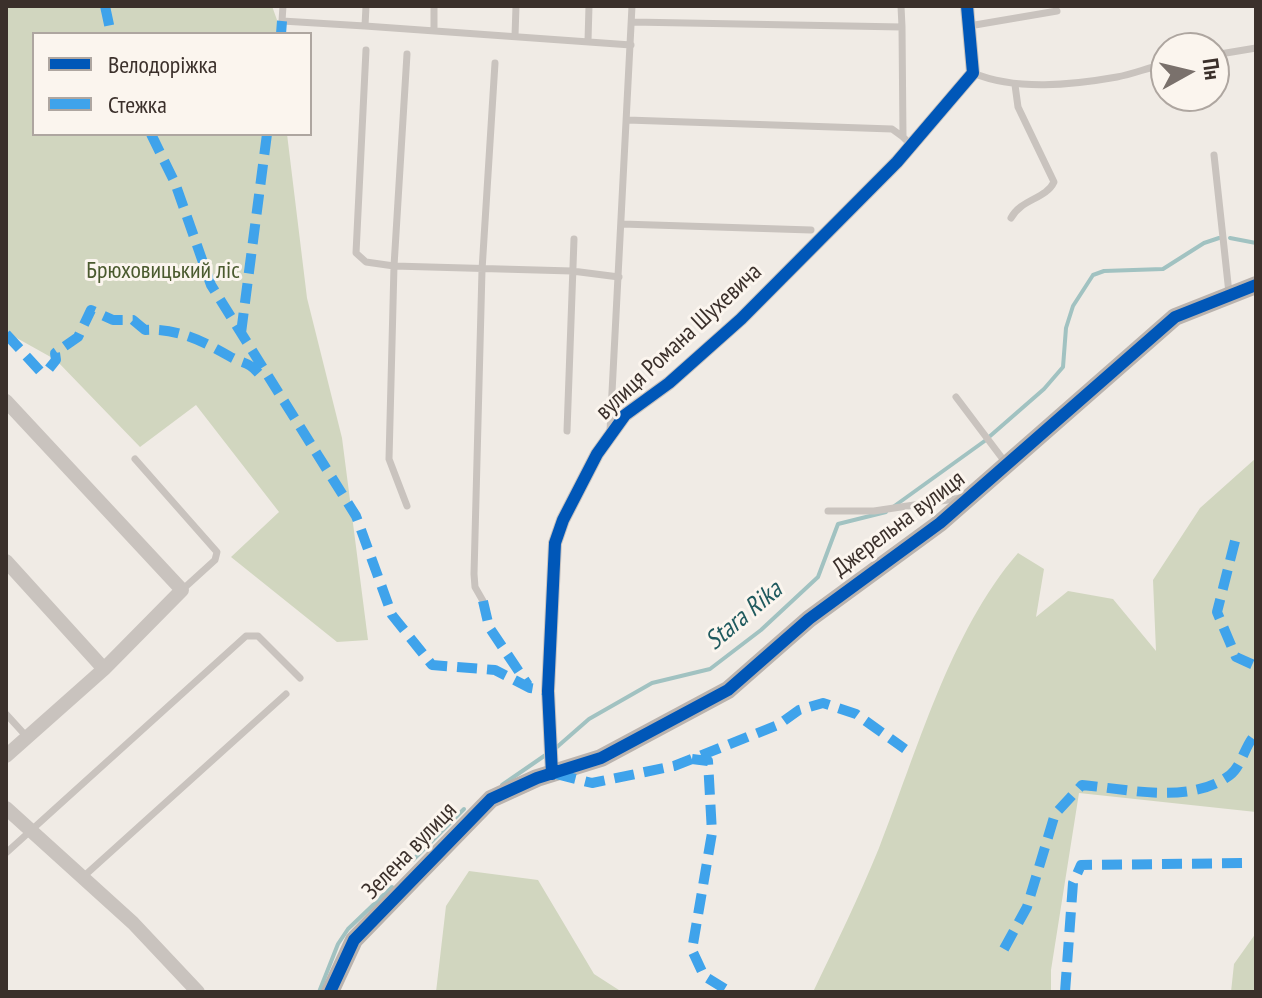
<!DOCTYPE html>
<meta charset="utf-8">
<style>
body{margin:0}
#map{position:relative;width:1262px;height:998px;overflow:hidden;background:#f0ebe5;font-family:"PT Sans Narrow",sans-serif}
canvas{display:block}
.frame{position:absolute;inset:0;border:8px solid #3b302b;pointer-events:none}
.legend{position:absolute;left:32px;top:32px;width:280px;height:104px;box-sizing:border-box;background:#fbf5ee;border:2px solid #aea6a0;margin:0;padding:10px 14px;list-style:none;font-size:24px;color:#3b302b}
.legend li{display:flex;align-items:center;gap:16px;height:40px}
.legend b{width:40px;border:2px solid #aea6a0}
.north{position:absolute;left:1150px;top:32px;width:80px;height:80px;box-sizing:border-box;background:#fbf5ee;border:2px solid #aea6a0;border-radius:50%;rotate:82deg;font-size:22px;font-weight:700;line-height:32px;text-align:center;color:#3b302b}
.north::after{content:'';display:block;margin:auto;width:28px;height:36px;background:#7a716c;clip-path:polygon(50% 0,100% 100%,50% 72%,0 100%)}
</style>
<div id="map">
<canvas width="1262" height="998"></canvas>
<div class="frame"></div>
<ul class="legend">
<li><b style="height:10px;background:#0057b8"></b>Велодоріжка</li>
<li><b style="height:10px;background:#3fa3eb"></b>Стежка</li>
</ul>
<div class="north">Пн</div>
</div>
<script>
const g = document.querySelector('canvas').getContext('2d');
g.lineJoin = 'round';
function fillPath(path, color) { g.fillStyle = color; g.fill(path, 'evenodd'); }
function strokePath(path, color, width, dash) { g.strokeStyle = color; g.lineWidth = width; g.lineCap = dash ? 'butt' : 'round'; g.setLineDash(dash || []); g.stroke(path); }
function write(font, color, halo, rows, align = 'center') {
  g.font = font + ' "PT Sans Narrow",sans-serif'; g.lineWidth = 6; g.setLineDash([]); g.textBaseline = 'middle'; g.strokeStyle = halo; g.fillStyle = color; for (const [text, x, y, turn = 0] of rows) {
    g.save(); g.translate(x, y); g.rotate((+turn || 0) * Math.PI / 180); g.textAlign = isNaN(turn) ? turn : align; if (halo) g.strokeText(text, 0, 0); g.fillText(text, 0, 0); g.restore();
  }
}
fillPath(new Path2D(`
 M6,6H272L282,34H34V134H287L307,298L342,438L368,640L337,642L231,557L279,512L196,405L140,447L56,360L6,332Z
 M1256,458V812L1079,793L1051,970V992H813C836,944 859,897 879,848C917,752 950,631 1018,553L1044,569L1036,617L1068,591L1113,599L1156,651L1153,580L1200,508Z
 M469,871L538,880L594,974L622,992H436L446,906Z
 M1256,933V992H1231L1234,964Z`), '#d1d6bf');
strokePath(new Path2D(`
 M1230,238L1256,243
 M989,437L1044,389L1063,367L1066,328L1073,306L1093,275L1104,271L1163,269L1204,243L1219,238
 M893,507L986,440
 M557,747L589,719L652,683L710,669L761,630L818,577L838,524L886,512
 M502,785L547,754
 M413,860L464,809
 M319,992L338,944L348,929L392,887`), '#a1c2c1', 4);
strokePath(new Path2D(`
 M283,6L282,21L365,26
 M366,6L365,26L631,45
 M901,6L902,27
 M632,22L902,27L903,137L912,146
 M969,26L1057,11
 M434,31V6
 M515,36L516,6
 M588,41L589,6
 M366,50L356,253L366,262L394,266L572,271L619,277
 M407,54L394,266L389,459L407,506
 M1214,55L1256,48
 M973,73C1016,91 1072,85 1117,77C1134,74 1149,67 1166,64
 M627,120L892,129L903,137
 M1214,155L1229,293
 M1011,218C1021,199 1046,199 1054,182L1018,107L1015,85
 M622,224L811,230
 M956,397L1005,462
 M567,431L574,239
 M610,431L632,6
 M135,459L217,552L215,560L182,590
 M828,511H874L961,498
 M483,601L475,587L474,574L482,270L495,63
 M6,714L27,737
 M6,853L246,636H258L300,678
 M83,877L286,694`), '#c9c3be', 7);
strokePath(new Path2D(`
 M6,401L182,590L104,669L6,756
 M6,561L104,669
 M552,774L548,691L555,543L563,520L597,454L625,415L669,383L741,319L897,162L973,73L967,6
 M6,808L133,923L198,992`), '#c9c3be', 14);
strokePath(new Path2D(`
 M330,992L354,940L491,799L537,778L601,758L728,690L809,619L940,523L1175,317L1256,285`), '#bab3ae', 18);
strokePath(new Path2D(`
 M105,6L111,34
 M281,34L282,21
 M151,134L175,183L211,285L356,516L392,615L432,665L495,670L530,688L548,691
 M241,333L267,134
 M6,334L40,371L48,370L56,360L55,353L78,337L91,310L113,320H133L145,330C177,328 203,341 229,356C244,365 248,360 261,376
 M1235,541L1217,612L1236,657L1256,666
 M483,601L489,627L528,685
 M692,759L708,761L712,833L692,950L704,976L730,992
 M556,774L592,783L674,766L778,725L799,710L823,703L856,714L905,749
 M1004,949L1027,907L1055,814L1082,785C1128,789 1190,805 1230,775C1242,766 1245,744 1256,734
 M1065,992L1073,883L1081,865L1246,863`), '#3fa3eb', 10, [20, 10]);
strokePath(new Path2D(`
 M552,774L548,691L555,543L563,520L597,454L625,415L669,383L741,319L897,162L973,73L967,6
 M330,992L354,940L491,799L537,778L601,758L728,690L809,619L940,523L1175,317L1256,285`), '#0057b8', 12);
write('24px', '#4a5a2e', '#fbf5ee', [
 ["Брюховицький ліс",163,271]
]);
write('24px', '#3b302b', '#fbf5ee', [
 ["вулиця Романа Шухевича",679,342,-43],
 ["Джерельна вулиця",899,524,-37],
 ["Зелена вулиця",410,851,-46]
]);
write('italic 26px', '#1f5a5e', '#fbf5ee', [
 ["Stara Rika",744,616,-40]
]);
</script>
